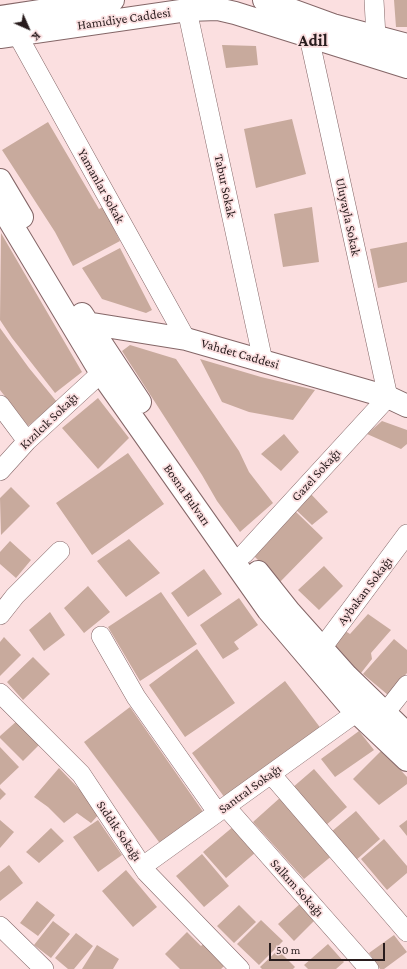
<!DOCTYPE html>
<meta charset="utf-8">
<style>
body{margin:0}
#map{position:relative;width:407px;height:969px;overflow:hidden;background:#fbdfe0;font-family:"Crimson Pro",serif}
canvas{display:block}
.north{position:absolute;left:8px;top:8px;width:40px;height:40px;-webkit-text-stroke:3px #fbdfe0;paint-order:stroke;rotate:135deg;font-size:11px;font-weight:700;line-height:16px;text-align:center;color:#281c1d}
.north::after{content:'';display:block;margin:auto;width:14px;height:18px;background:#281c1d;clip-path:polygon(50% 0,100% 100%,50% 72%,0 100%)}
.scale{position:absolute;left:269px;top:943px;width:116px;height:18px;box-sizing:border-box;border:2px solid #281c1d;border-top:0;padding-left:5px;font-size:12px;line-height:14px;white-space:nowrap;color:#281c1d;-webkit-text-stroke:3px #fbdfe0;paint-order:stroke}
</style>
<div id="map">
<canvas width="407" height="969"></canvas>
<div class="north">K</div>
<div class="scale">50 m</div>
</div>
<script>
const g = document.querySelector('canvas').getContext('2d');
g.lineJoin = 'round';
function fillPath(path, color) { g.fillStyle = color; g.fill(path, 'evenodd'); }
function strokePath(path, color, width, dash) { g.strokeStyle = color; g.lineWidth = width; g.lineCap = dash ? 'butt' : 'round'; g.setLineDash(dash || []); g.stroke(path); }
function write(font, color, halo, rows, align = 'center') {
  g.font = font + ' "Crimson Pro",serif'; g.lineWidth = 3.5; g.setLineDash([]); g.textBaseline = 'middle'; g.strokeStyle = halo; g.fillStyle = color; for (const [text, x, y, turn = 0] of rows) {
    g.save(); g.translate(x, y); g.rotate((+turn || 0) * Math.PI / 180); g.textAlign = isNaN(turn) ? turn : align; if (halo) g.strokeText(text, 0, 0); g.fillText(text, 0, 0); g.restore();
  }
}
fillPath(new Path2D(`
 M394,0H407V27H396Z
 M222,45L256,46L258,65L226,68Z
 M292,119L306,174L256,188L244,129Z
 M48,122L99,209L103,207L120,241L73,266L55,232L2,150Z
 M312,207L319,262L283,267L274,214Z
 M1,233L82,372L55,393L12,338L0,320Z
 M407,242V282L378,288L370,249Z
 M120,248L152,310L146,313L102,299L82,268Z
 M0,328L29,368L57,402L28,426L0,390Z
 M130,345L176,359L239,451L249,472L273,503L240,532L217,501L202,475L122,351Z
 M200,359L261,377L315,390L293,420L249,412L222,402Z
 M98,398L129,438L98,469L62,428Z
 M382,421L407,430V444L401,449L367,434Z
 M284,434L299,452L281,471L261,454Z
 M128,453L164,504L92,555L56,503Z
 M11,487L30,506L1,535L0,498Z
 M309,492L328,512L312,525L293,507Z
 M295,511L323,538L280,582L253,555Z
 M129,539L160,573L126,597L97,561Z
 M10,541L31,560L16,578L0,564V552Z
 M324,566L343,586L319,610L298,590Z
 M204,569L222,594L188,617L171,593Z
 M88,586L110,612L84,633L64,608Z
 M161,592L197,644L140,681L108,627Z
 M239,598L258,625L234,642L239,649L223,659L200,625Z
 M50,612L65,635L44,651L29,630Z
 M368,614L391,630L371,653L372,659L361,673L329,646L342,629L350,634Z
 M4,637L21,655L0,676V642Z
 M394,639L407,650V673L388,695L363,674Z
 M197,649L235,703L185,737L149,685Z
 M33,657L50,674L23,700L7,682Z
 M285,681L322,730L225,798L192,753Z
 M130,707L206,816L162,846L84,742Z
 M18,720L40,744L23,761L0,738V736Z
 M359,731L374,750L335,777L321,759Z
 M0,747L19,767L0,785Z
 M382,750L407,777V784L379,805L353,779Z
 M59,768L101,812L91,823L77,813L64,823L48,807L34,797Z
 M314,769L347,807L325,826L292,788Z
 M0,788L6,794L0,800Z
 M282,796L334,854L304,879L253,822Z
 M356,811L380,839L355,861L331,832Z
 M0,820L14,832L0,848Z
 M98,820L122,855L98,872L73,837Z
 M407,820V836L399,826Z
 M234,826L256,852L226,878L203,852Z
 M51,828L64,841L39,863L26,852Z
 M384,839L407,866V873L387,890L361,859Z
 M202,854L229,886L204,907L176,876Z
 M9,865L23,883L0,901V872Z
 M126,870L157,907L133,927L102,891Z
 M37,901L55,915L38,936L20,923Z
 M302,902L317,918L294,941L278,924Z
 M239,905L256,922L234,943L217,926Z
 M261,920L283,941L259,965L237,944Z
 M53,921L70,934L51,958L34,945Z
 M187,932L201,946L206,942L227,963L221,969H180L165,954Z
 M76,933L93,946L74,969H68L55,958Z
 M394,935L407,952L384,969H380L369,953Z
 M328,944L344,962L336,969H308L304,965Z
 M97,945L119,959L113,969H82Z
 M278,950L295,967L293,969H262L260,967Z`), '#c8aa9d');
const street = new Path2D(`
 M374,0L376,37
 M187,10L263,361
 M17,34L186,339
 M0,405L27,441
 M0,471L27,441L101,373
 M244,554L388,397L309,37
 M0,615L15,596L60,551
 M101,636L136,697L217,812
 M322,648L407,534
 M0,693L81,774L146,872L240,969
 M385,713L407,685
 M271,774L407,932
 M226,807L369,969
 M143,866L357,712
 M0,926L44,969`);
const secondary = new Path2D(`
 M264,0L333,25L407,45
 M0,17L113,0
 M0,37L187,10L218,9L235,13L407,67
 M0,180L22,217
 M0,205L101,373L268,610L348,704L407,760
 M82,314L140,402
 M80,322L186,339L388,397L407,406
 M258,572L289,611L347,676L407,734`);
strokePath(street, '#846667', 20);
strokePath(secondary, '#846667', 24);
strokePath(street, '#fff', 19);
strokePath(secondary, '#fff', 22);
write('13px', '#281c1d', '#fbdfe0', [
 ["Hamidiye Caddesi",124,19,-8],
 ["Yamanlar Sokak",101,186,61],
 ["Tabur Sokak",225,186,78],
 ["Uluyayla Sokak",348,217,78],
 ["Vahdet Caddesi",240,354,16],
 ["Kızılcık Sokağı",49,421,-44],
 ["Gazel Sokağı",316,475,-48],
 ["Bosna Bulvarı",187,495,55],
 ["Aybakan Sokağı",365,591,-53],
 ["Santral Sokağı",250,789,-36],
 ["Sıddık Sokağı",119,831,56],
 ["Salkım Sokağı",297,888,48]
]);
write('bold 17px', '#281c1d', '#fbdfe0', [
 ["Adil",313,41]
]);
</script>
